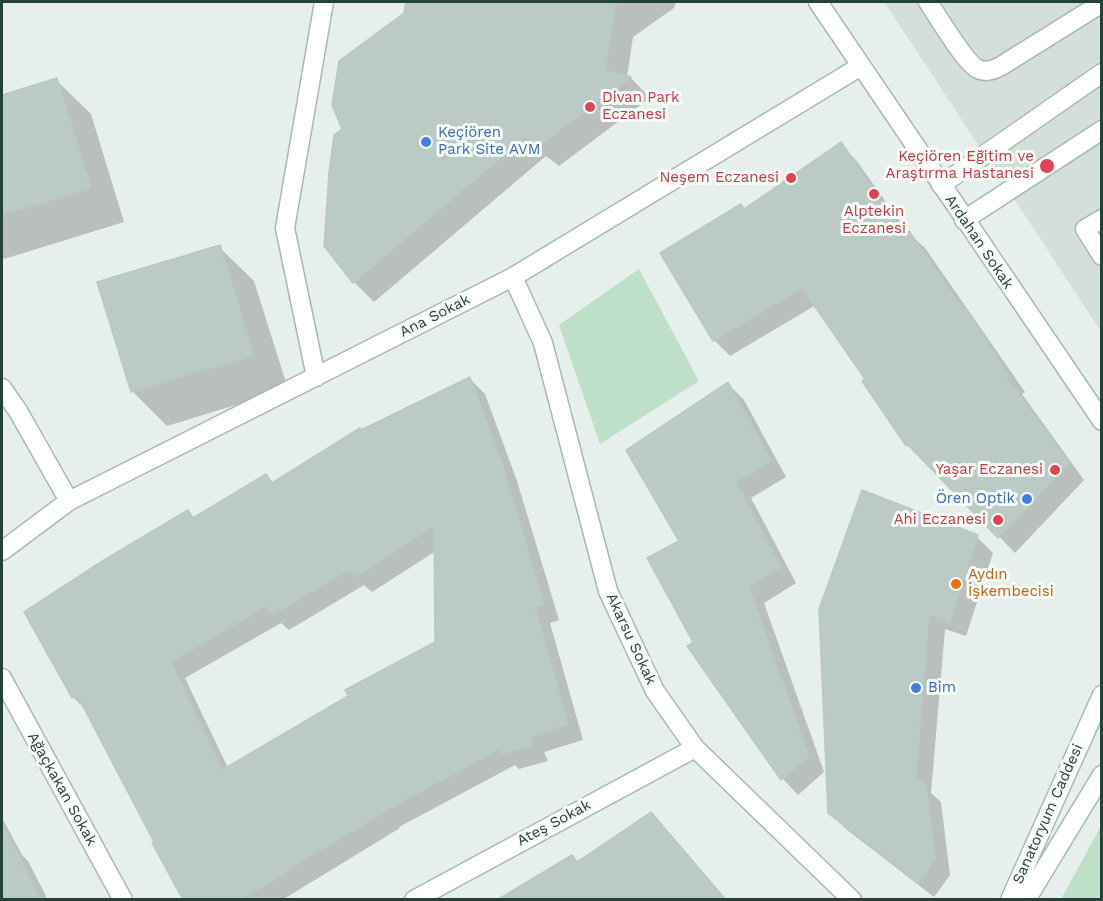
<!DOCTYPE html>
<meta charset="utf-8">
<style>
body{margin:0}
#map{position:relative;width:1103px;height:901px;overflow:hidden;background:#e6efeb;font-family:"Work Sans",sans-serif}
canvas{display:block}
.frame{position:absolute;inset:0;border:3px solid #24423a;pointer-events:none}
</style>
<div id="map">
<canvas width="1103" height="901"></canvas>
<div class="frame"></div>
</div>
<script>
const g = document.querySelector('canvas').getContext('2d');
g.lineJoin = 'round';
function fillPath(path, color) { g.fillStyle = color; g.fill(path, 'evenodd'); }
function strokePath(path, color, width, dash) { g.strokeStyle = color; g.lineWidth = width; g.lineCap = dash ? 'butt' : 'round'; g.setLineDash(dash || []); g.stroke(path); }
function write(font, color, halo, rows, align = 'center') {
  g.font = font + ' "Work Sans",sans-serif'; g.lineWidth = 6; g.setLineDash([]); g.textBaseline = 'middle'; g.strokeStyle = halo; g.fillStyle = color; for (const [text, x, y, turn = 0] of rows) {
    g.save(); g.translate(x, y); g.rotate((+turn || 0) * Math.PI / 180); g.textAlign = isNaN(turn) ? turn : align; if (halo) g.strokeText(text, 0, 0); g.fillText(text, 0, 0); g.restore();
  }
}
fillPath(new Path2D(`
 M884,2H1101V331Z`), '#d4dfda');
fillPath(new Path2D(`
 M639,269L699,381L600,444L559,325Z
 M1101,826V899H1061L1066,890Z`), '#bfe0c8');
fillPath(new Path2D(`
 M407,2H676L674,8L633,37L627,77L631,78L650,98L559,166L546,156L374,302L354,282L344,129L405,14Z
 M56,80L91,114L124,222L4,259L2,256V96Z
 M840,144L856,160L908,233L925,248L1025,392L1022,394L1084,480L1015,553L925,460L923,461L908,445L864,382L867,380L816,305L730,356L714,340L662,253L745,210Z
 M219,247L254,281L288,389L167,426L132,391Z
 M470,379L485,394L517,481L559,620L550,623L583,740L544,752L548,761L519,769L515,765L399,827L400,828L282,900H185L86,710L73,697L188,512L194,518L266,475L274,484L361,431ZM436,551V643L228,768L185,678L281,623L289,630L364,585L372,592Z
 M728,384L744,400L786,477L751,498L796,583L764,603L824,772L798,795L783,779L689,647L695,643L681,541Z
 M863,492L977,537L993,553L966,636L945,629L931,793L941,802L950,875L934,897L846,829L830,813Z
 M651,814L726,900H499L572,857L578,863Z
 M2,818L22,855L28,861L48,900H2Z`), '#0003');
const building = new Path2D(`
 M406,2H616L605,71L631,77L537,147L525,137L353,283L324,246L329,173L334,135L342,129L332,105L339,61L404,13Z
 M57,78L91,188L2,215V95Z
 M841,142L905,234L909,231L965,311L966,310L1010,376L1007,378L1069,463L998,538L908,445L906,446L862,381L865,379L802,288L713,341L660,253L741,204L744,209Z
 M220,245L254,355L131,392L97,282Z
 M470,377L502,463L544,604L535,607L568,724L530,737L533,745L502,754L499,749L385,811V812L290,868L291,870L239,900H183L152,843L154,842L77,695L72,698L24,612L104,560L188,510L193,518L266,474L272,483L360,428L361,430ZM434,526L435,642L345,690L348,696L222,770L171,662L266,606L272,615L350,569L355,577Z
 M728,382L771,461L736,482L781,567L749,587L809,756L781,780L687,646L693,642L647,558L679,541L626,450Z
 M862,490L978,535L950,622L929,614L916,777L926,785L935,858L918,883L828,813L819,609Z
 M651,812L726,900H497L572,855L577,862Z
 M2,822L41,900H2Z`);
fillPath(building, '#bbcac4');
strokePath(building, '#b8c9c2', 1.5);
const service = new Path2D(`
 M928,2C937,15 966,64 978,69C986,73 993,70 1001,66L1102,3
 M941,185L1102,73
 M1102,219L1085,229L1102,256
 M964,220L1102,130`);
const minor = new Path2D(`
 M818,2L1102,421
 M513,277L543,343L608,591L655,691L695,748L852,900
 M316,377L285,228L324,2
 M2,388L18,411L69,501
 M2,551L69,501L513,277L861,66
 M2,678L123,900
 M414,900L695,748`);
const secondary = new Path2D(`
 M1010,900L1102,695
 M1026,900L1102,775`);
strokePath(service, '#a8b8b2', 21);
strokePath(minor, '#a8b8b2', 21);
strokePath(secondary, '#a4bbb3', 21);
strokePath(service, '#fff', 18);
strokePath(minor, '#fff', 18);
strokePath(secondary, '#fff', 18);
for (const [x, y, r, color] of [
 [590,107,6,"#e0444e"],
 [426,142,6,"#3f7fe0"],
 [1047,166,8,"#e0444e"],
 [791,178,6,"#e0444e"],
 [874,194,6,"#e0444e"],
 [1055,470,6,"#e0444e"],
 [1027,499,6,"#3f7fe0"],
 [998,520,6,"#e0444e"],
 [956,584,6,"#e8710a"],
 [916,688,6,"#3f7fe0"]
]) { const dot = new Path2D(); dot.arc(x, y, r, 0, 2 * Math.PI); g.fillStyle = color; g.fill(dot); strokePath(dot, '#f7fbf9', 2); }
write('15px', '#be3a42', '#f7fbf9', [
 ["Divan Park",602,98,"left"],
 ["Eczanesi",602,115,"left"],
 ["Keçiören Eğitim ve",1034,157],
 ["Araştırma Hastanesi",1034,174],
 ["Neşem Eczanesi",779,178],
 ["Alptekin",874,212,"center"],
 ["Eczanesi",874,229,"center"],
 ["Yaşar Eczanesi",1043,470],
 ["Ahi Eczanesi",986,520]
], 'right');
write('15px', '#366cbe', '#f7fbf9', [
 ["Keçiören",438,133],
 ["Park Site AVM",438,150],
 ["Ören Optik",1015,499,"right"],
 ["Bim",928,688]
], 'left');
write('15px', '#24423a', '#f7fbf9', [
 ["Ardahan Sokak",979,242,56],
 ["Ana Sokak",435,316,-27],
 ["Akarsu Sokak",631,639,65],
 ["Ağaçkakan Sokak",62,789,61],
 ["Sanatoryum Caddesi",1048,814,-66],
 ["Ateş Sokak",554,823,-28]
]);
write('15px', '#c56008', '#f7fbf9', [
 ["Aydın",968,575],
 ["İşkembecisi",968,592]
], 'left');
</script>
